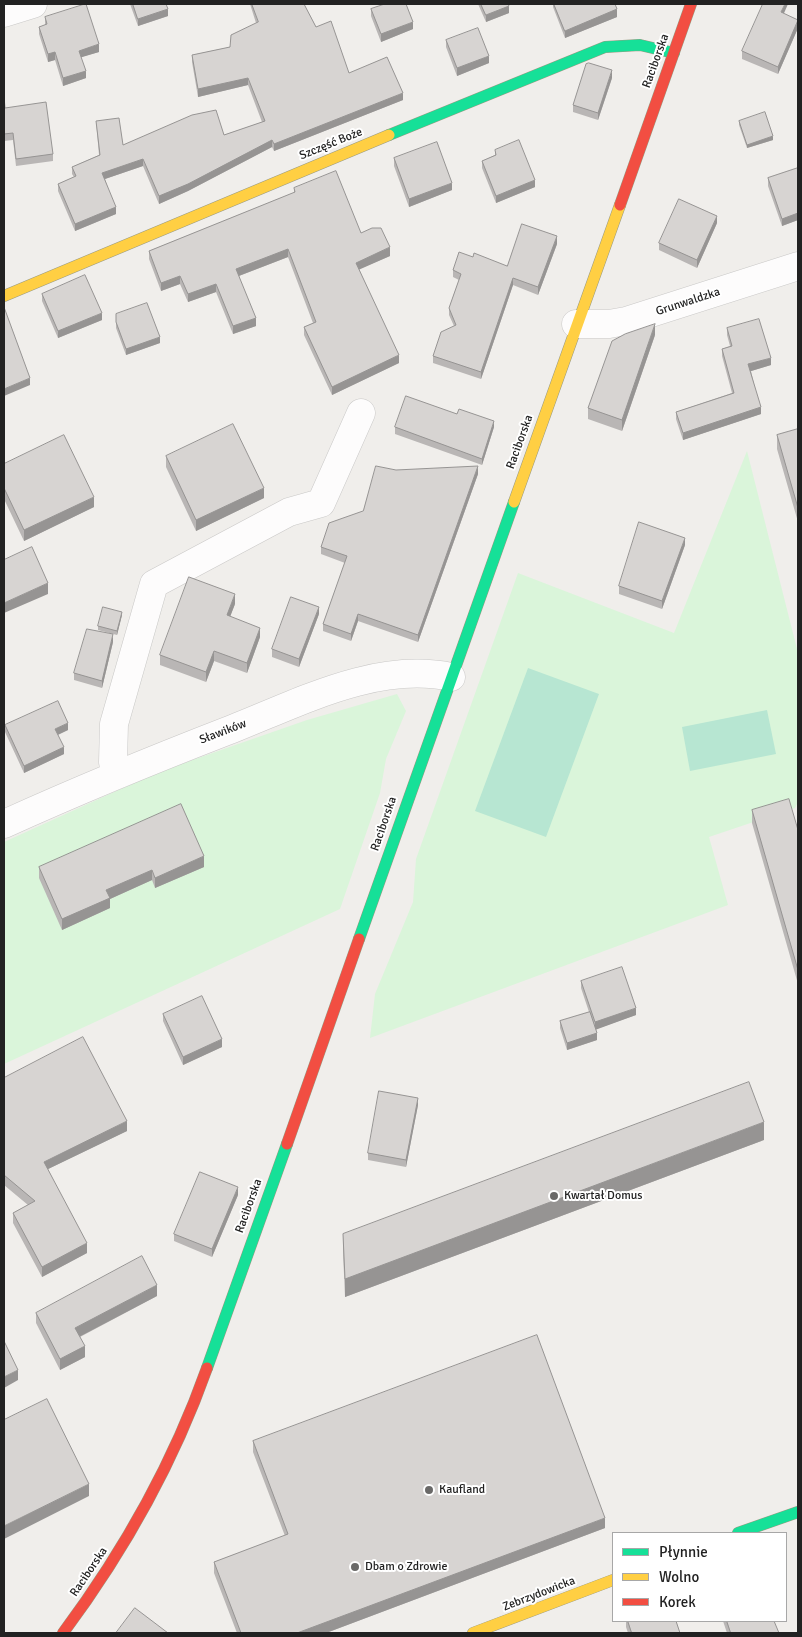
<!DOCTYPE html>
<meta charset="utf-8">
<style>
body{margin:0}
#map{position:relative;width:802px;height:1637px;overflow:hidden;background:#f0eeeb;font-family:Signika,sans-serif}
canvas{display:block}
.frame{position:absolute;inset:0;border:5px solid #222;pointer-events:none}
.legend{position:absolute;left:612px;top:1532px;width:175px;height:90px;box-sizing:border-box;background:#fff;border:1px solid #a7a7a7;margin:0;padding:6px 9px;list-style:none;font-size:15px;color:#222}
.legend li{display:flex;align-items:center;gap:10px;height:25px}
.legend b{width:25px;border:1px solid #a7a7a7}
</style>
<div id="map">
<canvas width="802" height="1637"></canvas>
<div class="frame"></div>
<ul class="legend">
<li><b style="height:6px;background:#16e098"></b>Płynnie</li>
<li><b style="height:6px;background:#ffcf43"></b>Wolno</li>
<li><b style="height:6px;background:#f24e42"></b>Korek</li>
</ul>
</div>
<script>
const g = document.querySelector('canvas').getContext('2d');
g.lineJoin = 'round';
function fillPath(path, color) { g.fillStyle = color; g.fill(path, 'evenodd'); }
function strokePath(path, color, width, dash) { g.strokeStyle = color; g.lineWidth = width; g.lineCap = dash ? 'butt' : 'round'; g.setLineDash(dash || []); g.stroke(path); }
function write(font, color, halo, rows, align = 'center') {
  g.font = font + ' Signika,sans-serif'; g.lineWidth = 4; g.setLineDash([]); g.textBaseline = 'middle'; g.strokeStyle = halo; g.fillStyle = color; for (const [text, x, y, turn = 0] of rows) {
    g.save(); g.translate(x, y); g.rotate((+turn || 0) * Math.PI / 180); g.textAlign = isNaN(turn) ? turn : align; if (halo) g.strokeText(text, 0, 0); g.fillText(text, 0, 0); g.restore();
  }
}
fillPath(new Path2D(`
 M747,451L798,653V802L795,808L709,837L728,905L370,1038L375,994L413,902L416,859L518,573L674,633Z
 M397,694L406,711L386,759L380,793L340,909L4,1064V842L158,772L307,720Z`), '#daf5da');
fillPath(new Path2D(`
 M528,668L599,694L546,837L475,811Z
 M767,710L776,754L690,771L682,727Z`), '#b7e6d2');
const street = new Path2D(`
 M4,13L33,4
 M576,324H609L626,321L798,266
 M116,775L113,762L114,724L154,584L289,512L321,503L361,413
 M4,824C77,791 152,760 227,731C297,704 375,661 451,677`);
const fast = new Path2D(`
 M389,135L605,47L640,45L674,53
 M359,939L514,502
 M207,1368L287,1144
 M738,1533L798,1512`);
const slow = new Path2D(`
 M4,296L389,135
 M514,502L620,205
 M473,1633L613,1580`);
const jam = new Path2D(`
 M620,205L691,4
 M287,1144L359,939
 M63,1633C124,1551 173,1464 207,1368`);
strokePath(street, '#c9c8c7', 29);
strokePath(fast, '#999a82', 12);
strokePath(slow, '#999a82', 12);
strokePath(jam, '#999a82', 12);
strokePath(street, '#fdfcfc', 28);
strokePath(fast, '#16e098', 11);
strokePath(slow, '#ffcf43', 11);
strokePath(jam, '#f24e42', 11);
fillPath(new Path2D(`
 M130,4H166L168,16L138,26Z
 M250,4H304L316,27L349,73L403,100L274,151L272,147L188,191L159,204L143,166L105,179L116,214L75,231L58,191V184L74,177L72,174V167L99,155L96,121L123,145L224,135L262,122L248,85L198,97L192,62V55L230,47L256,23Z
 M478,4H511L508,5L509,13L486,22Z
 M553,4H615L617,17L565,38L553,7Z
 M371,9L413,29L381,42L371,16Z
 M784,14L798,20V28L778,74L742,59V51Z
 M45,17L99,52L81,57L86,78L63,86L55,60L48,62L39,34V27L45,25Z
 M446,40L489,63L457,76L446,47Z
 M612,78L598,120L573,112V105Z
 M4,96L5,108L53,154V161L16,166L13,140L4,141Z
 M739,121L773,140L747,148L739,125Z
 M495,150L535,187L496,203L482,168V161L495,155Z
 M394,158L452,190L409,207L394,166Z
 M798,168V220L782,226L768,186V178Z
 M294,188L361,233L390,256L359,269L399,363L332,395L304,335V327L313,323L288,257L239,276L256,326L233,334L216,292L188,302L180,284L161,291L149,259V251L294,193Z
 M717,223L697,268L659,250V243Z
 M557,244L538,295L513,285L481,379L433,363V356L454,326L449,315V308L459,280L453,277V270L473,257L507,266Z
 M42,294L102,320L58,338L42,301Z
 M116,314L160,343L126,355L116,328Z
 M727,328L771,365L751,371L761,414L683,440L676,419V412L732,393L722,356V349L730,346L727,335Z
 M655,335L622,431L588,419V408Z
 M395,427H494L482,465L395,434Z
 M798,429V522L777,449V435Z
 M166,456L264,498L196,531L166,467Z
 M4,464L94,507L24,541L4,499Z
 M396,470L478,474L418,642L358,621L351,641L323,631V624L345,563L321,554V547L363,511Z
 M685,545L662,609L619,594V586Z
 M235,604L230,616L260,637L247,673L214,661L206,682L160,665V655Z
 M319,614L299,667L272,657V649Z
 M122,615L117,635L98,630V626Z
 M113,642L102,688L74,680V673Z
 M5,725L68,730L58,735L64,754L24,773L5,732Z
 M752,810L798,830V984L752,823Z
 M39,867H204L155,888L152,880L110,899V908L62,930L39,878Z
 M581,981L636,1015L596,1029L597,1040L567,1050L560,1028V1021L589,1012L581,988Z
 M163,1014L222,1047L183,1065L163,1021Z
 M4,1078L127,1131L48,1169L87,1253L42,1277L13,1223V1213L28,1205L4,1185Z
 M418,1105L406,1167L368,1160V1153Z
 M764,1140L345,1297L343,1252V1234Z
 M238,1195L212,1257L174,1241V1234Z
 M157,1296L80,1337L85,1357L60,1370L36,1323V1313Z
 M253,1441L605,1528L326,1633H237L214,1573V1562L285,1536L253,1452Z
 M626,1621H676L680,1633H628L626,1627Z
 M723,1621H774L779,1633H727Z`), '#b9b6b5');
fillPath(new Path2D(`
 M785,4H788L781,20V12Z
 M509,6V13L486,22V15Z
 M168,9V16L138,26V19Z
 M617,9V17L565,38V31Z
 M798,20V28L778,74V67Z
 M413,22V29L381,42V34Z
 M99,44V52L79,58V51Z
 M55,52V60L48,62V54Z
 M489,56V63L457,76V68Z
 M612,70V78L598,120V113Z
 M86,71V78L63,86V78Z
 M248,78V85L198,97V89Z
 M403,93V100L274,151V144Z
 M773,136V140L747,148V145Z
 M272,140V147L188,191L159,204V196Z
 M143,159V166L102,180V173Z
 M535,180V187L496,203V196Z
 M452,183V190L409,207V199Z
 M116,207V214L75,231V224Z
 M798,213V220L782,226V219Z
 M717,216V223L697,268V260Z
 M557,236V244L538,295V287Z
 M390,247V256L356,271V263Z
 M288,249V257L236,277V269Z
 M180,276V284L161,291V283Z
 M513,278V285L481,379V372Z
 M216,284V292L188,302V294Z
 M102,313V320L58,338V331Z
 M256,318V326L233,334V326Z
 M655,324V335L622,431V420Z
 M160,337V343L126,355V349Z
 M399,355V363L332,395V387Z
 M771,358V365L748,372V364Z
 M30,378V385L4,396V389Z
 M761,407V414L683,440V433Z
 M494,421V427L482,465V459Z
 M478,466V474L418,642V635Z
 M264,488V498L196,531V520Z
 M94,497V507L24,541V530Z
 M685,538V545L662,609V601Z
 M48,583V594L4,613V603Z
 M235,594V604L227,625V615Z
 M319,607V614L299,667V659Z
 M122,612V615L117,635V631Z
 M358,614V621L351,641V634Z
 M260,628V637L247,673V663Z
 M113,634V642L102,688V681Z
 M214,651V661L206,682V672Z
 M68,723V730L55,736V729Z
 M64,747V754L24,773V766Z
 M204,856V867L155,888V878Z
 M152,870V880L110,899V908L62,930V919L106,890Z
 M636,1008V1015L595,1030V1022Z
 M597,1033V1040L567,1050V1043Z
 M222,1039V1047L183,1065V1057Z
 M418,1098V1105L406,1167V1160Z
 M127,1121V1131L44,1171V1162Z
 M764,1122V1140L345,1297V1279Z
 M238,1187V1195L212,1257V1249Z
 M87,1243V1253L42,1277V1267Z
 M157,1285V1296L75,1339V1328Z
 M85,1346V1357L60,1370V1359Z
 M18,1370V1380L4,1388V1377Z
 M89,1484V1496L4,1539V1526Z
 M605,1518V1528L326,1633H297Z`), '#969493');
const building = new Path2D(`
 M86,4L99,44L79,51L86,71L63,78L55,52L48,54L39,27L47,24L45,17Z
 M133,4H166L168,9L138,19Z
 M252,4H304L316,27L331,21L349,73L387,57L403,93L274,144L272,140L188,184L159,196L143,159L102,173L116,207L75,224L58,184L76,176L72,167L100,155L96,121L119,118L123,145L192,115L216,110L224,135L265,121L248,78L198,89L192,55L230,47L231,35L258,22Z
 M385,4H406L413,22L381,34L371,9Z
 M481,4H508L509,6L486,15Z
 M554,4H615L617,9L565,31Z
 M763,4H785L781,12L798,20L778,67L742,51Z
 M478,28L489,56L457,68L446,40Z
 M589,63L612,70L598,113L573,105L586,64Z
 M4,96L5,108L46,102L53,154L16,159L13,133L4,134Z
 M765,112L773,136L747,145L739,121Z
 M519,140L535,180L496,196L482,161L496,155L495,150Z
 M437,142L452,183L409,199L394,158Z
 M798,168V213L782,219L768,178Z
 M336,171L361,233L372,228H381L390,247L356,263L399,355L332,387L304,327L316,322L288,249L236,269L256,318L233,326L216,284L188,294L180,276L161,283L149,251L295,192L294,188Z
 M679,199L717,216L697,260L659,243Z
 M522,224L557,236L538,287L513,278L481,372L433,356L441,332L456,325L449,308L461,274L453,270L459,252L473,257L474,253L507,266Z
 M85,275L102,313L58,331L42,294Z
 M147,303L160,337L126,349L116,322V314Z
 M4,307L30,378L4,389Z
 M759,319L771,358L748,364L761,407L683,433L676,412L734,393L722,349L732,346L727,328Z
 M655,324L622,420L588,408L612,341L625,334Z
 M406,396L457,414L459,409L494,421L482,459L395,427Z
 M233,424L264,488L196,520L166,456Z
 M798,429V508L777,435Z
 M64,435L94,497L24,530L4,488V464Z
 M376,466L396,470L478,466L418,635L358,614L351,634L323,624L347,556L321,547L329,523L363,511Z
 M639,522L685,538L662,601L619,586Z
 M32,547L48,583L4,603V560Z
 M189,577L235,594L227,615L260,628L247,663L214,651L206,672L160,655Z
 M291,597L319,607L299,659L272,649Z
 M103,607L122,612L117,631L98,626Z
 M87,629L113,634L102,681L74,673Z
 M58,701L68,723L55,729L64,747L24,766L5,725Z
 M789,799L798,830V970L752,810Z
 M181,804L204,856L155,878L152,870L106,890L110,898L62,919L39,867Z
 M622,967L636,1008L595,1022L581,981Z
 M202,996L222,1039L183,1057L163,1014Z
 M590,1012L597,1033L567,1043L560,1021Z
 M83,1037L127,1121L44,1162L87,1243L42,1267L13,1213L35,1201L4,1175V1078Z
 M749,1082L764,1122L345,1279L343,1234Z
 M379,1091L418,1098L406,1160L368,1153Z
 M200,1172L238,1187L212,1249L174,1234Z
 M142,1256L157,1285L75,1328L85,1346L60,1359L36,1313Z
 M537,1335L605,1518L297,1633H241L214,1562L288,1534L253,1441Z
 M4,1341L18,1370L4,1377Z
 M47,1399L89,1484L4,1526V1420Z
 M135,1608L168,1633H116Z
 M628,1621H676L680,1633H632Z
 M727,1621H774L779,1633H731Z`);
fillPath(building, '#d7d4d2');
strokePath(building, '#969493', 1);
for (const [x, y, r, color] of [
 [554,1196,5,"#6a6968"],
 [429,1490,5,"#6a6968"],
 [355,1567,5,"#6a6968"]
]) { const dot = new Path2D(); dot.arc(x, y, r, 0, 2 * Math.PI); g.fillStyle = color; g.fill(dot); strokePath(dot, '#fff', 2); }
write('12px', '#222', '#fff', [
 ["Raciborska",656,61,-70],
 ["Szczęść Boże",331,144,-22],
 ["Grunwaldzka",688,302,-18],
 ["Raciborska",520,442,-70],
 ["Sławików",223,732,-21],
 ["Raciborska",384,824,-71],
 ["Raciborska",249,1206,-70],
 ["Raciborska",89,1572,-56],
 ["Zebrzydowicka",539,1594,-21]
]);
write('12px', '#222', '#fff', [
 ["Kwartał Domus",564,1196],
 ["Kaufland",439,1490],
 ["Dbam o Zdrowie",365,1567]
], 'left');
</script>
